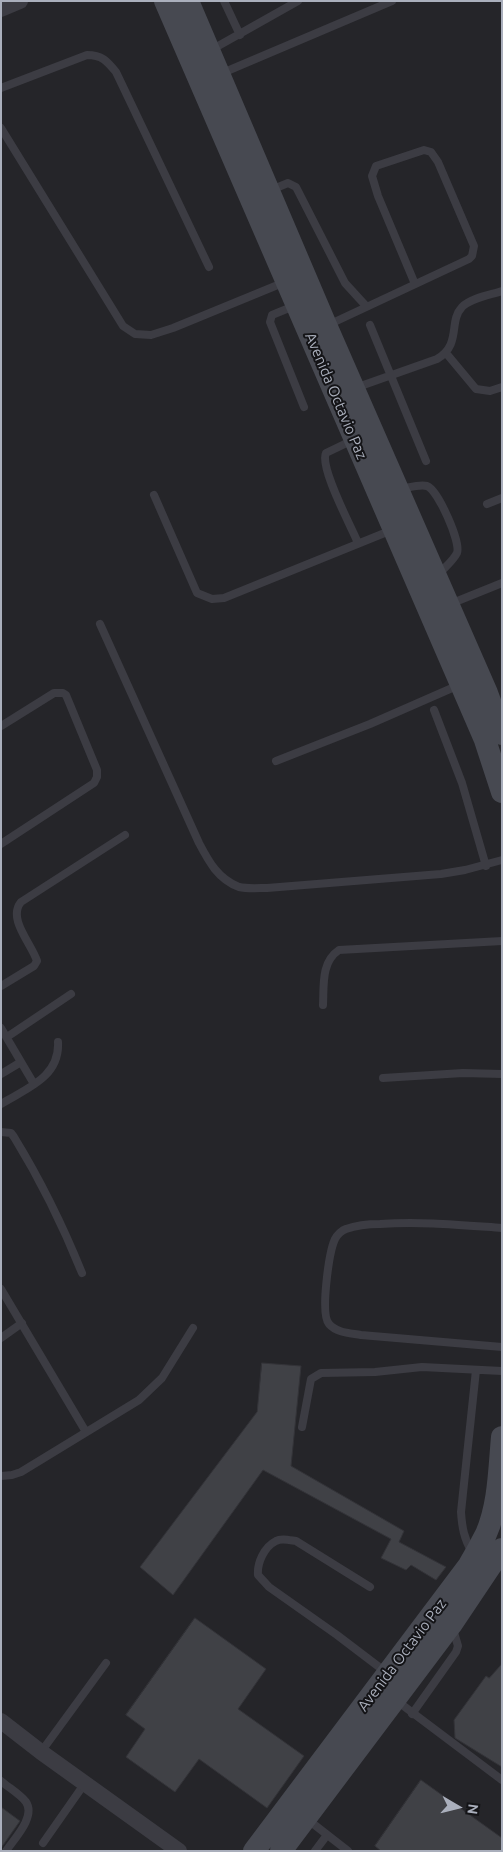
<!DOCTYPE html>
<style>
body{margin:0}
#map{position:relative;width:503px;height:1852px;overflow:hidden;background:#19191c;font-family:Ubuntu,sans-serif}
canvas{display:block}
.frame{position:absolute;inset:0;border:2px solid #aaafbc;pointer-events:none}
.north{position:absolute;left:433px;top:1782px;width:50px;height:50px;-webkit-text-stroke:4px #141417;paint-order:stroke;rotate:98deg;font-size:14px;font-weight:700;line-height:20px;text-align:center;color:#aaafbc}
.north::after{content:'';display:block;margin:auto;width:18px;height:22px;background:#aaafbc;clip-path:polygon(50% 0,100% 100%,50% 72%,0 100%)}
</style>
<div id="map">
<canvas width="503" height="1852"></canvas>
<div class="frame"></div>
<div class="north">N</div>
</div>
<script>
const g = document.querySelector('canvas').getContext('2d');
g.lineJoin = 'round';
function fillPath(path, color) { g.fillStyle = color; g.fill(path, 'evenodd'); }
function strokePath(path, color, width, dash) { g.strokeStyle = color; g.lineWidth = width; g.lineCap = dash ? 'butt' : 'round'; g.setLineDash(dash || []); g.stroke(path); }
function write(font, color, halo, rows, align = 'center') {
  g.font = font + ' Ubuntu,sans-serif'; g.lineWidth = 4; g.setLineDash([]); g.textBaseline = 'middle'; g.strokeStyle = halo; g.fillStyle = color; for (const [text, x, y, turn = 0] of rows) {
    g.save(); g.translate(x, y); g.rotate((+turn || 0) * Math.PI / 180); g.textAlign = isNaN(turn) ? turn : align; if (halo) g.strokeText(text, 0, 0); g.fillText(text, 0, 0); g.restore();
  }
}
fillPath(new Path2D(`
 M1,1H502V1851H1Z`), '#252529');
const building = new Path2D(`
 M262,1363L301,1366L291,1466L404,1531L399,1542L446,1567L436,1580L411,1565L406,1570L381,1558L391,1539L263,1470L173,1595L140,1567L257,1412Z
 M195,1618L266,1669L238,1709L304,1756L267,1808L199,1759L175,1792L126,1757L145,1729L126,1715Z
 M502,1664V1767L455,1738L454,1720L486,1676L489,1678Z
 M421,1780L502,1838V1851H381L375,1846Z
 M1,1807L20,1821L1,1848Z`);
fillPath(building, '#404146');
strokePath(building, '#333338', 1);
strokePath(new Path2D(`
 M224,1L240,35
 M211,50L298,1
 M220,74L392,1
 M1,88L87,55C102,55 107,61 116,72L209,267
 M1,128L123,326L135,334L151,335L173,328L285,282
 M271,190L288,183L296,187L345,283L366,306
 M294,306L272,315L270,322L304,407
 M328,325L469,259L472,256L474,246L438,162L431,152L424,150L376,166L372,176L378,196L415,284
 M370,325L426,461
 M446,353L476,389L490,391L502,387
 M355,388L437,359C462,344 448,322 462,307C471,298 490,295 502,291
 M353,440L326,453C319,467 351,526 358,543
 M400,489C408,488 419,484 427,486C438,490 461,542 457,553C453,561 444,568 439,574
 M154,495L197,593L212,599L224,598L392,530
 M487,504L502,498
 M450,604L502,583
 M100,624L199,843C209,862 218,879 239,887C247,889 259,888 267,888L441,874L465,870L502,860
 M434,710L462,783L486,866
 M1,726L54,693H63L66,695L97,770V777L94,783L1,844
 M276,761L370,724L459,685
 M1,986L34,966L37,961C32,944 7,919 21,902L125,835
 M323,1005C324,985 321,962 339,950L502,941
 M1,1028L34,1084
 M7,1037L71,994
 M1,1074L21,1062
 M383,1078L463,1073L502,1074
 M1,1104C27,1088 60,1077 58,1042
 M1,1132L11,1133L14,1137C41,1181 63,1226 82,1273
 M502,1228C461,1225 420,1221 380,1224C369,1224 357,1225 346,1229C342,1230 337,1235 335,1239C329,1252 320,1314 329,1324C337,1333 350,1333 361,1335L502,1347
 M1,1289L86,1432
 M1,1338L22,1323
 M302,1427L311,1379L321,1373L375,1372L422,1367L502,1371
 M1,1476L12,1475L21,1472L139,1400L162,1378L193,1328
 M472,1552C464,1539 462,1527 461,1512L476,1370
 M370,1587L296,1541C289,1540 281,1538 276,1541C264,1547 257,1563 258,1575L269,1587L337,1635L387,1673
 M397,1701L502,1780
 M412,1714L456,1652L458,1646L453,1629
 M41,1752L106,1663
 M1,1781C9,1788 20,1794 26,1802C36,1817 14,1839 6,1851
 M307,1819L348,1851
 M43,1843L85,1783
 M315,1851L327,1835`), '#3c3c43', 8);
strokePath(new Path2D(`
 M1,9L20,1
 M1,1721L41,1752L179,1851`), '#3c3c43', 16);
strokePath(new Path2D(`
 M165,1L485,740L502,792
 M188,1L326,325L487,693L502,734
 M254,1851L469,1565C475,1555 481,1544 486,1534C499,1504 499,1469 502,1437
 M281,1851L451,1625L502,1549`), '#474951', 22);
write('15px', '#aaafbc', '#141417', [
 ["Avenida Octavio Paz",336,396,67],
 ["Avenida Octavio Paz",402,1655,-53]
]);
</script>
